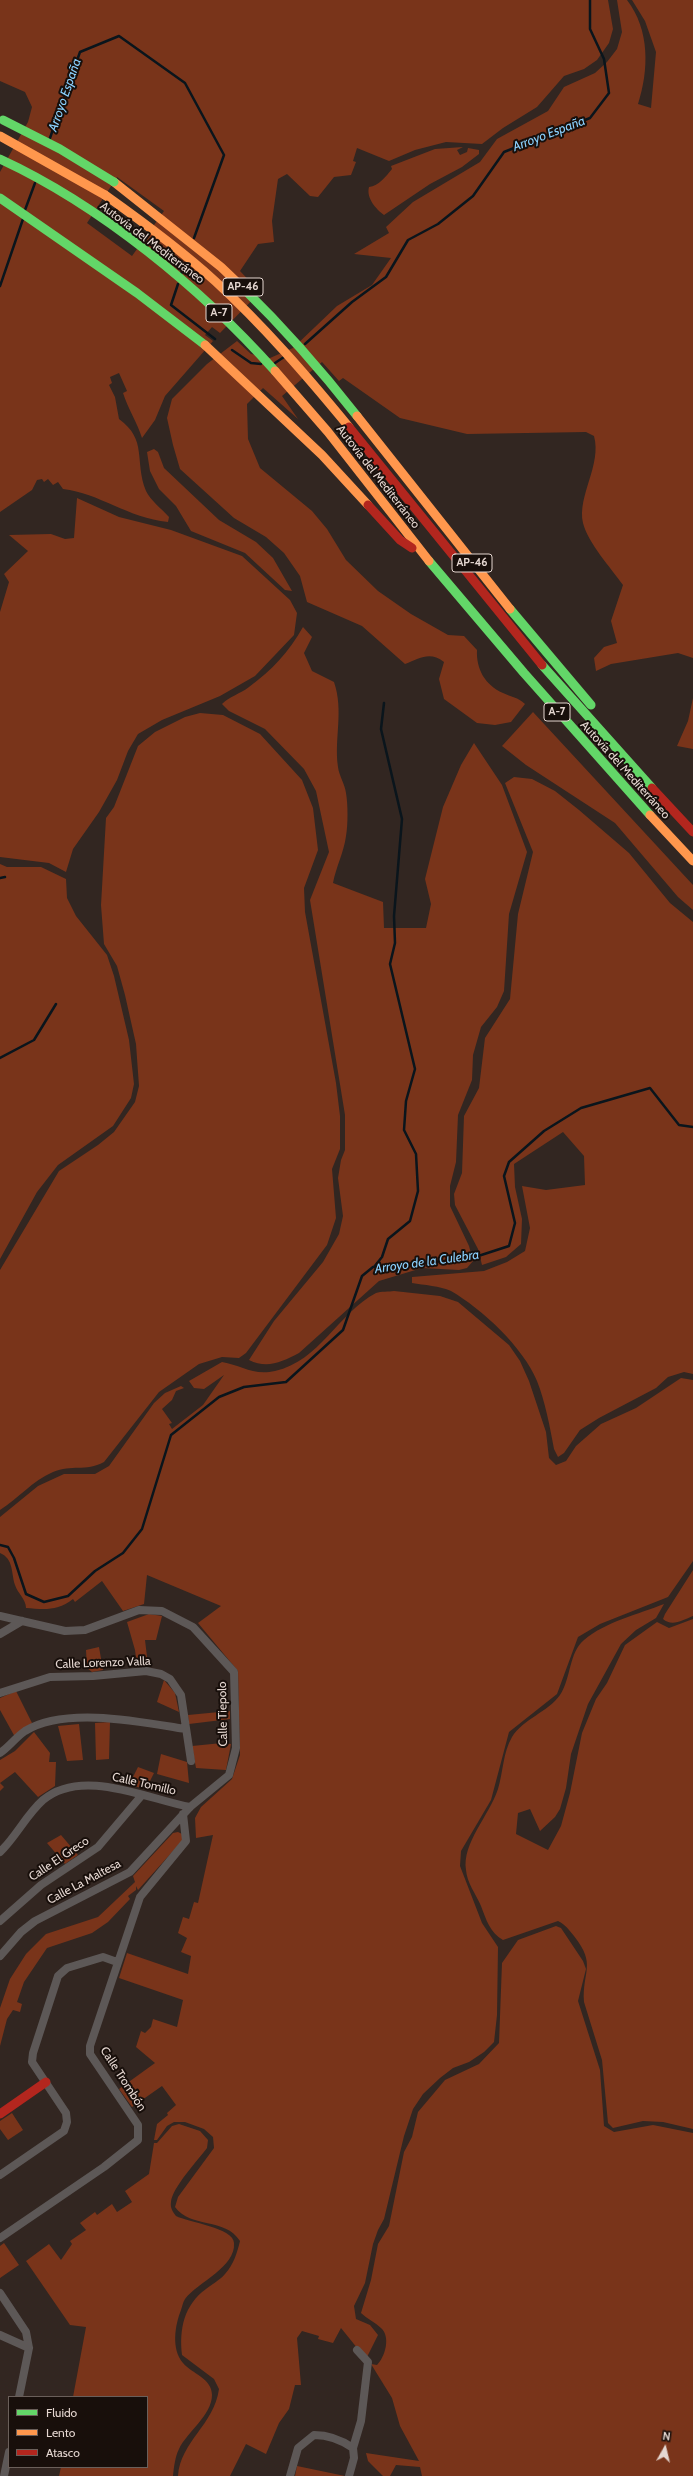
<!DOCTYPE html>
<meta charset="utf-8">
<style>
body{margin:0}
#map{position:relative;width:693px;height:2476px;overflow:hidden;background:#322621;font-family:Cabin,sans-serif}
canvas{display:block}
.legend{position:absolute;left:8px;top:2396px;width:140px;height:72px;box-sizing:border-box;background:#180f0b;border:1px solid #6a5f5a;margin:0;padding:5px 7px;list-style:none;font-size:12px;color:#e5d7d1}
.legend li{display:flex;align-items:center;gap:8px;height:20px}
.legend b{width:20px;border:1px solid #6a5f5a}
.north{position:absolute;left:645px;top:2428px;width:40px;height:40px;-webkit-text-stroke:3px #180f0b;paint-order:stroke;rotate:8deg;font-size:11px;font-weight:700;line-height:16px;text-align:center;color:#e5d7d1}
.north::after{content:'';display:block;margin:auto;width:14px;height:18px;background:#e5d7d1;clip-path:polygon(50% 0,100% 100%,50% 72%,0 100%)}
</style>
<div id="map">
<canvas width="693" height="2476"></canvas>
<ul class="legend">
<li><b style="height:5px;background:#63d668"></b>Fluido</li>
<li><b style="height:5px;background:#ff974d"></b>Lento</li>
<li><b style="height:5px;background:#b3261e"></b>Atasco</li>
</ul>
<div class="north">N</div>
</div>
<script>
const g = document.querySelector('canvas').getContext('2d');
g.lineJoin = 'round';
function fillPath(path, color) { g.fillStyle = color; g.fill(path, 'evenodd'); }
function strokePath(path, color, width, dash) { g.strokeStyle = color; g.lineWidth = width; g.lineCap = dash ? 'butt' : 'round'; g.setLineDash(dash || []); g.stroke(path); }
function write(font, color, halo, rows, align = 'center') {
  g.font = font + ' Cabin,sans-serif'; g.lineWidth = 4; g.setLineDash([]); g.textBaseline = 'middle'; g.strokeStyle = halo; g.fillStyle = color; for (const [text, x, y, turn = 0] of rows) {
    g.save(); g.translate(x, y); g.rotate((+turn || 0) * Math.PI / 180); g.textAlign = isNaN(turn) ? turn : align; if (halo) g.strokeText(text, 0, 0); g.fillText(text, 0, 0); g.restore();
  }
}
fillPath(new Path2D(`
 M0,0H608L613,29L609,43L597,60L584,69L564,76L537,107L503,128L482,144L446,142L415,150L389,161L357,148L353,161L356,162L351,175L334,177L318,197L310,196L287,174L278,179L272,221L274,242L258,244L240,271L260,292L220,333L212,327L205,335L213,341L165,396L155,420L142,438C137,422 128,409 123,393L127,391L119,373L110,377L112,383L109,385L115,397L119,419C148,440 134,461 146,491C150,500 162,509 169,517L168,522C128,518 99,493 63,489L58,482L53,485L48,479L44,482L42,479L37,480L32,490L0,512V172L28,122L32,107L25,92L0,81ZM117,177L164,211L132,256L87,223Z
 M617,0H627C650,30 649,70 638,104L651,108L656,52L645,21L632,0H693V658L678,653L611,664L596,671L594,658L604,647L617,643L611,621L623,585C611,568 588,543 583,523C577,496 602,465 594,436L586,432L467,434L400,418L343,378L339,381L322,362L282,396L298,419L263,388L247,404L248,439L260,468L312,511L327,529L346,560L378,591L411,614L448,635L464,636L477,650C476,669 485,685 503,693C511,697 518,697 525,704L511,722L495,725L477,723L444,699L439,679L444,662C430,651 420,658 405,664L362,626L307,602L300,576L284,553L266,537L234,518L180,469L173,445L167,418L172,399L207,364L237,341L251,354L270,358L293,348L337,306L372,285L391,258L354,254L389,233L386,227L413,202L480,162L497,139L548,111L564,87L595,73L607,62L617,49L622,32Z
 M463,147L457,150L460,155L467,152L468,148L479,150V154L462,167L430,184L384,215C376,209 366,198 369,187C379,186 386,176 392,169L391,166L435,149Z
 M154,449L158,452L164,468L219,520L256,542L273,558L292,591L285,590L245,553L191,531L176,506L159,489L150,471L147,452Z
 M77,498L119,517L171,530L242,556L290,600L297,613L294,635L255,676L220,696L162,720L138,734L128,751L117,780L99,812L73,849L66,872L49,863L0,857V612L9,582L4,574L28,551L9,535L51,534L65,539L74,538Z
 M303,627L312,637L304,653L312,671L334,682C344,711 334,738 338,767C339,776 345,784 346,793C348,805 348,824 346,836C344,852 336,867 333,883L383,902L384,928H426L431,904L425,879L443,807L461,765L474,743L502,785L527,852L509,914L504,991L497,1007L481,1027L473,1055L472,1080L458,1115L456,1162L450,1186V1206L469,1246L473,1261L467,1268L459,1270L422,1268L379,1281L299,1353C282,1362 267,1369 249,1360L274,1321L323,1262L339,1234L343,1216L338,1178L341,1160L345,1150V1115L310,900L329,852L316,791L304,769L265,729L229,711L222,704C230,696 240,694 249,687C272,670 289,652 303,627Z
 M693,698V749L677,746L688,721Z
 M533,712L693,885V910L678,897L615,823L526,765L502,746Z
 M200,713L223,715L260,734L302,780L313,808L318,850L304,888L305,912L336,1083L340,1116V1149L332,1169L336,1218L327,1245L246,1353L239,1358L222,1357L199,1364L159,1392L104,1462C85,1472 72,1464 53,1472C32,1481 19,1498 0,1510V1270L59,1171L98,1145L114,1132L135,1102L139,1086L136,1044L125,995L117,966L104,944L101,905L106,818L114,807L138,746L155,732L185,717Z
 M514,777L532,779L555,791L579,810L629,853L670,903L693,922V1374L684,1372L668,1377L656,1388L599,1418L580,1430L564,1453L558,1457L554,1449C550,1427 545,1401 537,1381C523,1347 482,1309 451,1291C440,1286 424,1285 412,1283V1277L484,1271L507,1262L525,1251L530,1228L522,1186L546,1190L585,1185L584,1156L563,1132L514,1164L515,1187L522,1219L521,1244L506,1257L482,1265L478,1249L455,1205L454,1194L462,1173L464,1116L479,1088L485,1038L510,999L518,914L533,852L505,783Z
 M0,864L7,867H41L66,879L67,898L76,916L107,955L114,976L129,1040L134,1084L131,1098L113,1126L58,1165L37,1192L0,1259Z
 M394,1291L440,1296L458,1302L509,1345L520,1361L529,1381L546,1432L549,1458L556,1465L566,1461L576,1446L601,1424L636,1408L681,1378L693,1380V1561L668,1597L600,1624L578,1637L557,1694L509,1732L491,1800L461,1851L460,1866L482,1923L498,1947L497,2015L494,2042L484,2052L469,2062L453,2068L440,2078L423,2094L413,2109L404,2136L384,2219L378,2230L373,2244L365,2283L354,2306L356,2319L370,2325L378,2335L366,2359L341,2328L333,2343L318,2339L319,2336L302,2331L297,2338L301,2385H295L289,2409L279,2423L266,2454L246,2444L230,2476H178C180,2442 214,2425 219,2389L214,2379L182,2355C179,2329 184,2305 206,2289C212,2284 220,2280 225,2274C234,2264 237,2253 240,2241C225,2217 191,2229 175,2207L178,2197L214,2148L213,2137L204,2129L185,2122H174L167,2126L157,2140H154L157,2124L168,2115L167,2113L176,2105L162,2086L132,2107L119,2089L155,2063L136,2047L141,2031L145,2033L151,2027L153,2019L177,2027L183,2000L119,1978L127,1953L188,1974L191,1956L181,1952L187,1938L178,1933L183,1917L189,1919L194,1902L198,1903L213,1835L196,1838L195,1818L201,1807L232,1779L240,1755L238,1671L198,1623L221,1606L147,1575L144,1604L123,1611L102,1581L75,1602L73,1599C57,1612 42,1609 26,1608C26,1599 18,1594 15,1585C11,1573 14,1559 0,1553V1517L38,1486L64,1474H95L109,1466L154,1403L165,1393L181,1386L184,1388L176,1391L172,1400L162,1409L172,1423L169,1424L172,1429L203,1405L224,1375L204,1389L194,1388L189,1381L222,1362C241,1365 253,1376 275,1371C320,1361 338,1313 376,1293C381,1291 389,1292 394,1291Z
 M693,1570V1616C683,1620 672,1627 663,1619L665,1614Z
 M664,1604L656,1618L636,1630L621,1644L588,1704L571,1754L566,1788L560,1809L555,1817L540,1831L530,1809L518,1813L516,1834L548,1850L561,1826L570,1793L582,1733L596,1699L607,1683L625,1645L657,1622L669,1628L693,1619V2129L663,2122L643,2121L613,2128L608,2123L602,2060L584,2002C582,1971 597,1965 574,1936C569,1930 566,1925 558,1921L503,1940C490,1933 486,1919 481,1906C476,1894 467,1883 466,1870C462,1843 489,1816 498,1789C503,1773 503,1752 512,1737C523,1719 548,1712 560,1695C571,1679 569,1652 584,1640C605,1622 639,1614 664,1604Z
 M149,1614L162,1616L156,1640H145L148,1665L137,1666L135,1650L127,1622Z
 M99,1647L103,1670L92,1672L87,1668L86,1650Z
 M164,1680L175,1693L179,1712L157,1702Z
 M16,1691L32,1723L15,1737L0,1710V1698Z
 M230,1711V1719L189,1724L188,1715Z
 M110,1722L109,1759L96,1760L95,1723Z
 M79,1724L83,1760L67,1761L58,1726Z
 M34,1732L50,1753L49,1762H56L55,1786L38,1797L15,1772L0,1783L4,1787L0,1791V1760L15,1751Z
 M222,1743L231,1744L226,1770L196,1768L192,1746Z
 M161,1754L187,1762L189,1783L157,1774Z
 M138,1767L154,1773L146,1789L129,1785Z
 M178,1832L182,1834V1841L138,1890L136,1886V1890L128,1896L130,1899L108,1922L92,1933L47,1948L24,1982L17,2002L22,2004L20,2012L13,2010L7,2019L0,2046V2008L10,1979L26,1954L46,1934L98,1917L135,1882L133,1876L173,1833Z
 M61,1835L78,1855L65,1864L47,1843Z
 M556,1926L561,1928L583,1961L586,1969L578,2001L600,2070L604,2126L614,2132L653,2125L693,2133V2476H422L420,2467L396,2465L390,2476H383L368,2461L366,2453L419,2461L400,2426L392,2398L371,2364L377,2365C385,2357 391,2337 381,2328C375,2322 367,2319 361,2313L371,2280L378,2244L389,2226L404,2152L412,2137L418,2112L445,2080L479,2064L499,2043L502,1963L518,1940Z
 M12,2113L23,2130L8,2140L0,2129V2121Z
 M179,2124L200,2131L208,2140L207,2148C198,2160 172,2188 171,2202C170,2208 173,2212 176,2216C188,2222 234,2228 234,2243C236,2267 198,2282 185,2299C183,2302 182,2307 181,2310C175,2325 171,2349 183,2363C192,2374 212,2378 212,2395C212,2415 187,2432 179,2449C175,2457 174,2467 173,2476H59L61,2467H147V2397H73L86,2327L70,2325L26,2261L49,2244L61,2260L72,2244L70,2241L86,2230L80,2223L95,2212L97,2215L112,2204L117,2212L132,2202L125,2191L149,2174L154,2143H157L172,2126Z
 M4,2243L19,2265L0,2278V2246Z
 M297,2466L345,2476H295Z`), '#79341a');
strokePath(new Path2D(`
 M50,138L80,52L119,36L185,83L224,155L194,238
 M25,210L35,183
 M181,274L186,262
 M178,284L171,305L215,339
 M0,286L23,219
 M305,344L352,302L386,277L408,240L438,224L473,196L504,152L590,118L609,93L604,59L590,29V0
 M232,350L251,363L261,364
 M275,363L284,357
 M0,878L5,877
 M0,1058L34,1040L56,1004
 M374,1267L382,1257L388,1239L410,1221L418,1191L416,1154L404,1130L406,1101L415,1069L390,964L395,943L394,916L402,819L381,729L384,703
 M0,1545L8,1547L14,1558L26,1594L44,1602L68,1596L95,1571L123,1553L142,1529L171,1435L219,1397L244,1387L286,1382L343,1330L362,1276L373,1267L469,1259L509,1246L515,1223L504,1176L509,1162L544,1131L581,1108L650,1088L679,1125L693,1127`), '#0a151c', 2.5);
strokePath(new Path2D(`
 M0,1616L65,1631L85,1630L139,1610L162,1611L193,1627L234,1672L236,1748L229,1775L190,1807L130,1872L35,1921L21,1932L0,1956
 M0,1634L22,1621
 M0,1693L50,1677L93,1676L146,1671L161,1674L170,1679L181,1695L191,1761
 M0,1753C9,1747 16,1737 25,1731C65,1706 142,1722 185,1729
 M0,1852C16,1837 26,1815 43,1800C82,1767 147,1799 190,1807
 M0,1921L41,1885L98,1847L142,1795
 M0,2175L64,2131L67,2122L66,2113L32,2062L33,2053L58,1976L67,1968L103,1957L117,1962
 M0,2238L104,2167L138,2140V2125L90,2054V2046L140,1897L186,1841L183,1814
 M0,2293L26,2332L29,2348L19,2397
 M0,2335L29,2348
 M353,2448L361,2421L368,2362L357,2350
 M4,2476L9,2452
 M290,2476L298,2448L314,2435C329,2435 340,2439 353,2448
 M349,2476L354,2458L353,2448`), '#5d5857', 8);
strokePath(new Path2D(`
 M0,159C100,205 202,289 275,371
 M0,198L137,293L205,345
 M242,287C284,328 321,370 357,416
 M429,561L524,673L650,815
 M510,609L591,705
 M542,665L652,788`), '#63d668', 9);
strokePath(new Path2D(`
 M114,182L221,267L242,287
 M105,195C143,222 181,250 215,281C264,326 307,376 349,427
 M205,345L322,455L368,505
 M275,371L328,432L429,561
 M357,416L510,609
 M650,815L693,861`), '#ff974d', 9);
strokePath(new Path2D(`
 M349,427L542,665
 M368,505L400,540L412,548
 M652,788L693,832
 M0,2114L46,2082`), '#b3261e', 9);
strokePath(new Path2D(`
 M3,120L60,149L114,182`), '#63d668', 9);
strokePath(new Path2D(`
 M0,136L105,195`), '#ff974d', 9);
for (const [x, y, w] of [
 [243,287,40],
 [219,313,26],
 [472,563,40],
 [557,712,26]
]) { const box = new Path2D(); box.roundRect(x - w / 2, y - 9, w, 18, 3); g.fillStyle = '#180f0b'; g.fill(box); strokePath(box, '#e5d7d1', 1); }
write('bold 11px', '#e5d7d1', null, [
 ["AP-46",243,287],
 ["A-7",219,313],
 ["AP-46",472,563],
 ["A-7",557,712]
]);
write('12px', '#e5d7d1', '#180f0b', [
 ["Autovía del Mediterráneo",152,243,37],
 ["Autovía del Mediterráneo",378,477,52],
 ["Autovía del Mediterráneo",625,770,48],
 ["Calle Lorenzo Valla",103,1663,-2],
 ["Calle Tiepolo",223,1714,-91],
 ["Calle Tomillo",144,1784,13],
 ["Calle El Greco",59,1859,-34],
 ["Calle La Maltesa",84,1882,-28],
 ["Calle Trombón",123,2079,57]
]);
write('italic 13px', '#8ad0fd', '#180f0b', [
 ["Arroyo España",65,95,-71],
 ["Arroyo España",549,134,-21],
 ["Arroyo de la Culebra",427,1262,-8]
]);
</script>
